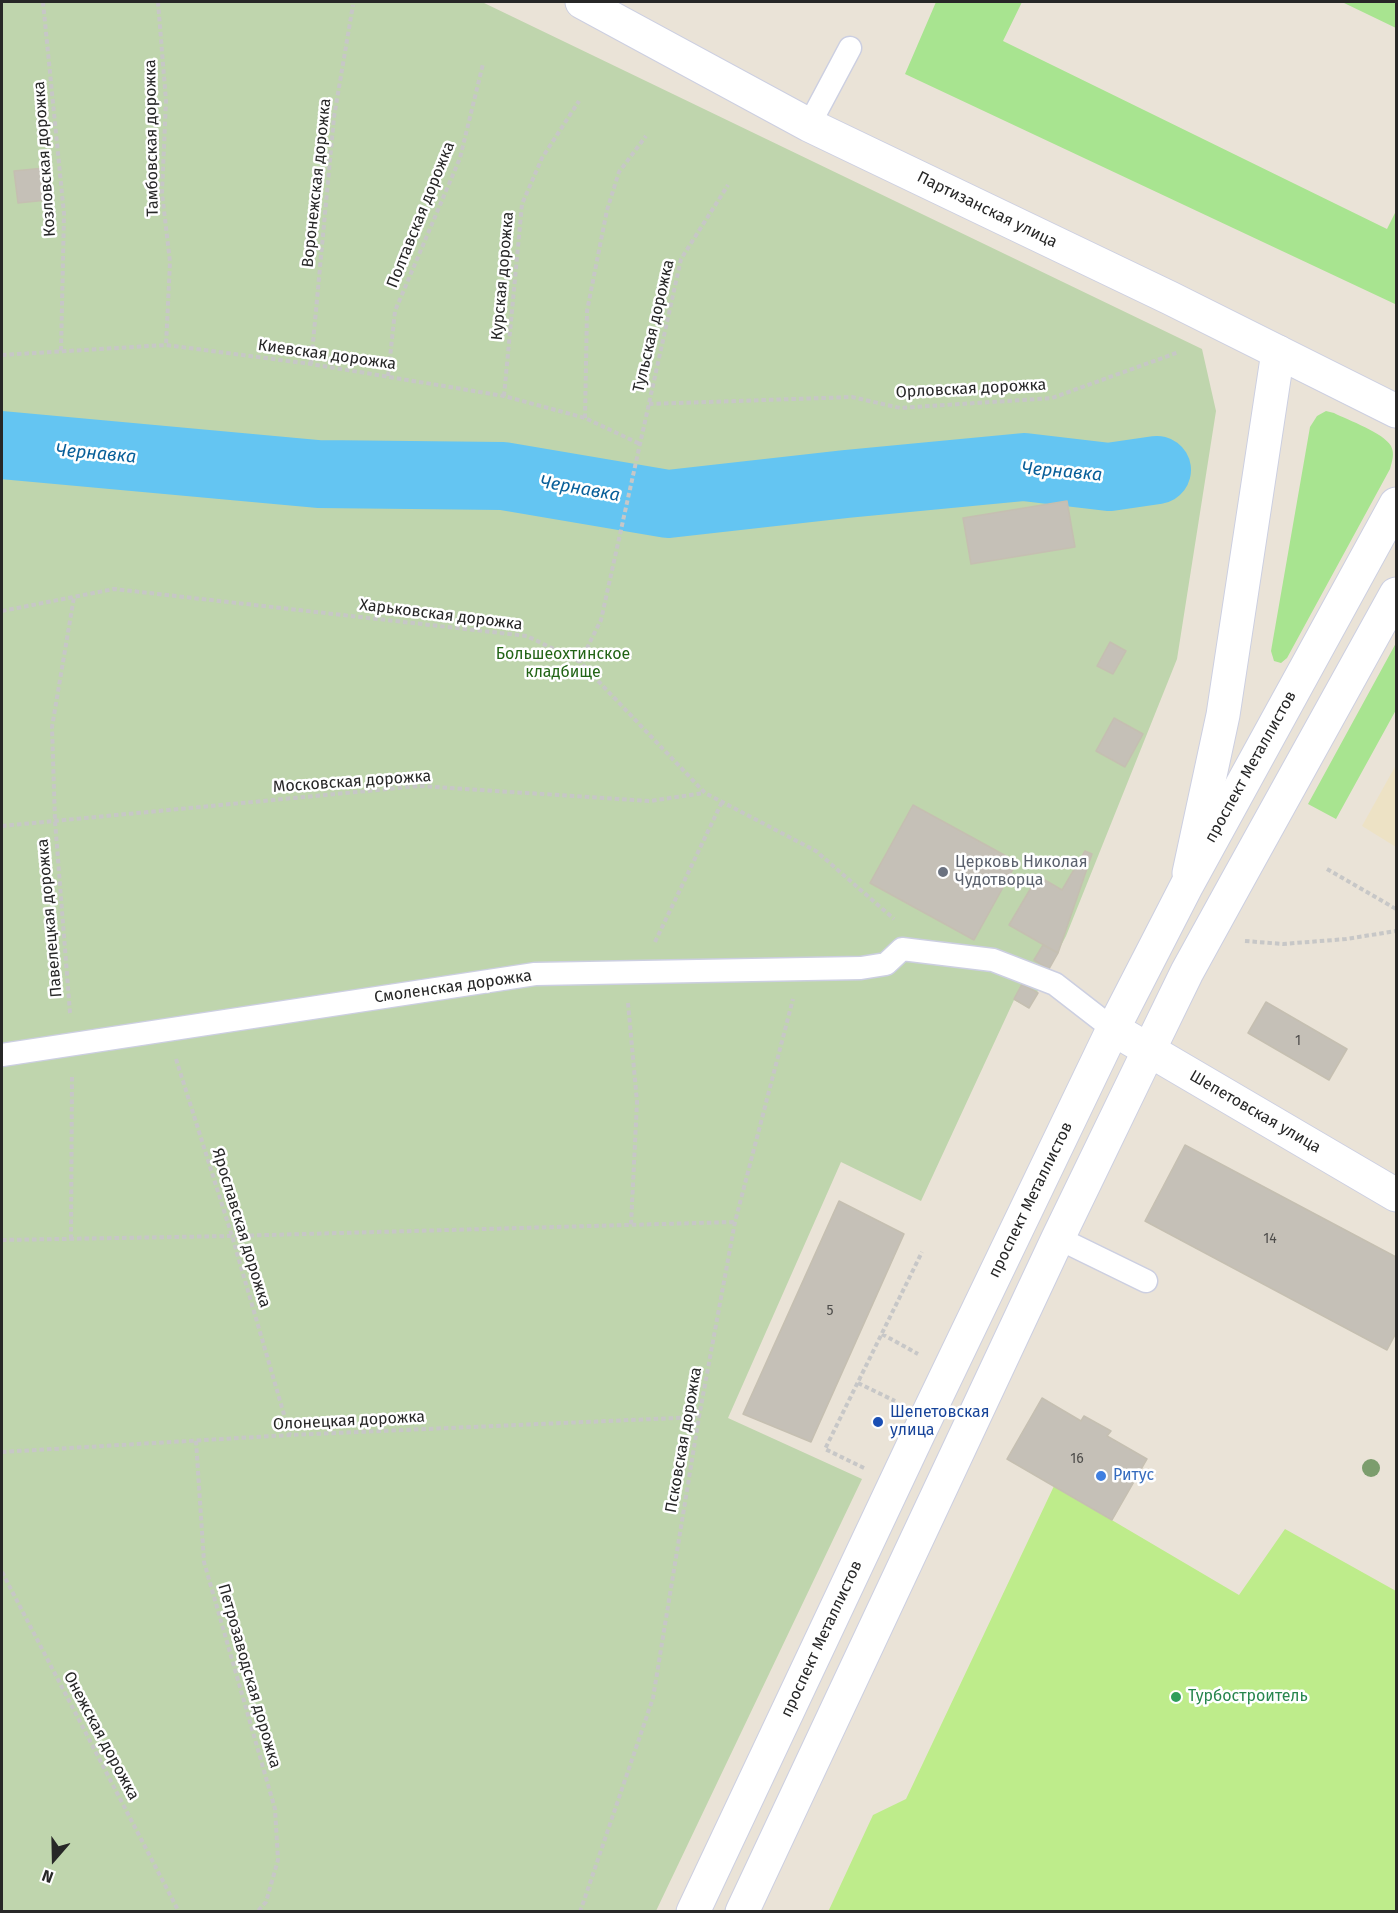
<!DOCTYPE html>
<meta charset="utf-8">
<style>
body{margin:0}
#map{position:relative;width:1398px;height:1913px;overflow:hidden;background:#eae3d7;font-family:"Fira Sans",sans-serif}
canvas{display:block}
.frame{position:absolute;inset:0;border:3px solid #272727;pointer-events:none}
.north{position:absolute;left:24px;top:1829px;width:60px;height:60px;-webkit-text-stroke:4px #fff;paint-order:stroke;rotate:200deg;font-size:16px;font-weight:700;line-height:24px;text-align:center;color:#272727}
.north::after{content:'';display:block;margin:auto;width:21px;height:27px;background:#272727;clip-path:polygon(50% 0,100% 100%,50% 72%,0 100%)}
</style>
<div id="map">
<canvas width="1398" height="1913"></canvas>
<div class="frame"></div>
<div class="north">N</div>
</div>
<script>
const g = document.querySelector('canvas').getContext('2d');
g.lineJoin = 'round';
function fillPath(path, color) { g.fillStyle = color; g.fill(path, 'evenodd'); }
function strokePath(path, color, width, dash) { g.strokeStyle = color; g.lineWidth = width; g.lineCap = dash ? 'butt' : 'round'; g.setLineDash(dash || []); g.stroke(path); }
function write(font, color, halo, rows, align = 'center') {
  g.font = font + ' "Fira Sans",sans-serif'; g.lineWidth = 5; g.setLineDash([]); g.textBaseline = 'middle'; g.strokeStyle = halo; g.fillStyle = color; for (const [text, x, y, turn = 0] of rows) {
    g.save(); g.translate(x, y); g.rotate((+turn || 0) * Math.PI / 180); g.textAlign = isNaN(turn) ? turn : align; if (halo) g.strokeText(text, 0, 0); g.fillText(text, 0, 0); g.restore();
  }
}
fillPath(new Path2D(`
 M1396,765V847L1362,826Z`), '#ede2c5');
fillPath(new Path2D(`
 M936,2H1022L1003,41L1387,229L1396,211V300L1395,304L905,74Z
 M1342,2H1396V28Z
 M1326,411L1334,413C1348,420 1384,433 1391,446C1395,454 1392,461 1390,469L1287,658L1281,663L1274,661L1271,651L1310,427L1317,416Z
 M1396,643V710L1336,819L1308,804Z`), '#a8e490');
fillPath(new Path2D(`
 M2,2H482L1202,349L1216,411L1177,659L1066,936L1029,1008L1014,1000L921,1201L841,1162L728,1418L862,1479L656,1911L2,1912Z`), '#bfd5ad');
fillPath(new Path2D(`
 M1054,1486L1239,1595L1285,1529L1396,1591V1911L828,1912L873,1815L906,1799Z`), '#beec8b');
strokePath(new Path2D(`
 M2,445L318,474L503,476L668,504L846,484L1024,467L1109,477L1157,470`), '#64c5f2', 68);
const building = new Path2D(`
 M44,168L47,200L18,203L14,171Z
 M1067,501L1075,547L971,564L963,518Z
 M1110,642L1126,651L1113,674L1097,666Z
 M1114,718L1143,734L1125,767L1096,751Z
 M913,805L1017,862L974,940L870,883Z
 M1085,851L1092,854L1058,953L1009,925L1038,876L1062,890Z
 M1043,945L1058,953L1049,969L1034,960Z
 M1022,984L1038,993L1029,1008L1014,999Z
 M1266,1002L1347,1049L1329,1080L1248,1033Z
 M1185,1145L1396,1257V1333L1387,1350L1145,1221Z
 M839,1201L904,1234L811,1442L743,1414Z
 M1042,1398L1081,1421L1084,1416L1111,1431L1107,1436L1147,1459L1112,1520L1007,1459Z`);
fillPath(building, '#c5c0b7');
strokePath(building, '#c5bfb1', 1.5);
const service = new Path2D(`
 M809,125L850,48
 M2,1055L535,974L861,968L886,964L902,949L993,960L1055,984L1113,1029
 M1058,1238L1146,1281`);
const minor = new Path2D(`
 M1189,873L1223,715L1278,352
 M1113,1029L1396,1195`);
const tertiary = new Path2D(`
 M582,2L809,125L1170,298L1396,411
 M693,1912L916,1439L1113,1029L1187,885L1396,504
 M742,1912L1058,1238L1149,1050L1187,972L1236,883L1396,594`);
strokePath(service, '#cccfe1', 25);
strokePath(minor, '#cccfe1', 35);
strokePath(tertiary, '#cccfe1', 35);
strokePath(new Path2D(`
 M43,2L64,214L61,352
 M158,2L166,101L162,193L170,262L166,345
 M2,355L166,345L311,364L504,396L585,418L640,444
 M311,364L334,117L353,5
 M388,376L395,311L460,158L483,64
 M504,396L522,204L542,158L579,101
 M649,404L852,397L900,408L1052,398L1179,352
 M585,418L587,311L607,210L619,172L646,136
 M2,611L114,589L527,636L580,662L705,793L816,851L894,919
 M580,662L601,620L681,259L728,185
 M2,826L419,786L650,801L704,793
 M1327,869L1396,909
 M1245,941L1283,944L1346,939L1396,931
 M655,942L722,802
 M628,1003L637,1102L631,1225
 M70,1013L55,821L52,727L74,597
 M176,1059L232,1236L290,1435
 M71,1239L72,1075
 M2,1240L232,1236L735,1222
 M882,1334L918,1354
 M858,1383L895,1401
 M196,1441L204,1562L275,1809L278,1860L266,1902L257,1912
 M2,1452L290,1435L699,1417
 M864,1468L825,1449L922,1252
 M2,1572L179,1912
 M580,1912L653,1698L699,1417L735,1222L793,999`), '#c7c7c7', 4, [4.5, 3]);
strokePath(service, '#fff', 22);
strokePath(minor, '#fff', 33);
strokePath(tertiary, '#fff', 33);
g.fillStyle = '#7c9d6d';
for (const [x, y] of [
 [1371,1468]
]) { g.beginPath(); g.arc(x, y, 9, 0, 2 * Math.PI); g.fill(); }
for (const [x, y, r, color] of [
 [943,872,6,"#6b7280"],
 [878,1422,6,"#1a4fb4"],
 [1101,1476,6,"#3f7fe0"],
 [1176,1697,6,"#2e9e5b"]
]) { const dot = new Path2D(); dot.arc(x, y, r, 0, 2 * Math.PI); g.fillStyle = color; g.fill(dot); strokePath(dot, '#fff', 2); }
write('14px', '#4e4d4b', null, [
 ["1",1298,1041],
 ["14",1270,1239],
 ["5",830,1311],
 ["16",1077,1459]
]);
write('16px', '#272727', '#fff', [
 ["Тамбовская дорожка",152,138,-91],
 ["Козловская дорожка",45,159,-94],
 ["Воронежская дорожка",317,183,-84],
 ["Партизанская улица",987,210,26],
 ["Полтавская дорожка",421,215,-68],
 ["Курская дорожка",503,276,-85],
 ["Тульская дорожка",654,326,-77],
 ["Киевская дорожка",327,355,8],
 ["Орловская дорожка",971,389,-3],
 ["Харьковская дорожка",441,615,7],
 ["проспект Металлистов",1251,767,-61],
 ["Московская дорожка",352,782,-4],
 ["Павелецкая дорожка",50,918,-95],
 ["Смоленская дорожка",453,987,-8],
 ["Шепетовская улица",1255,1112,30],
 ["проспект Металлистов",1031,1200,-64],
 ["Ярославская дорожка",241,1228,73],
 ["Олонецкая дорожка",349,1421,-3],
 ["Псковская дорожка",684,1440,-80],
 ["проспект Металлистов",822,1639,-65],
 ["Петрозаводская дорожка",249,1676,74],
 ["Онежская дорожка",101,1736,62]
]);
write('16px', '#226416', '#fff', [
 ["Большеохтинское",563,655],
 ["кладбище",563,673]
]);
write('16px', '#5b616d', '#fff', [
 ["Церковь Николая",955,863],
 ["Чудотворца",955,881]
], 'left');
write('16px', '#164399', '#fff', [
 ["Шепетовская",890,1413],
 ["улица",890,1431]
], 'left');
write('16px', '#366cbe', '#fff', [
 ["Ритус",1113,1476]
], 'left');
write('16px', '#27864d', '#fff', [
 ["Турбостроитель",1188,1697]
], 'left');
write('italic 18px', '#085f99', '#fff', [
 ["Чернавка",96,454,5],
 ["Чернавка",1062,472,5],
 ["Чернавка",580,489,10]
]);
</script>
